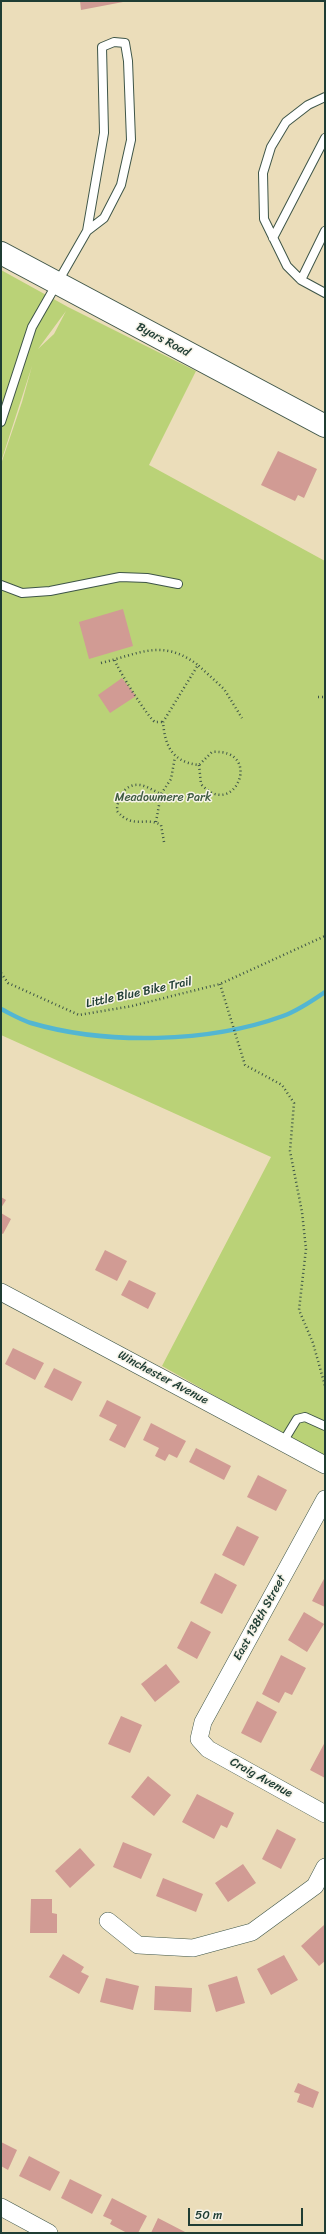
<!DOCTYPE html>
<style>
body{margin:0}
#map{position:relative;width:326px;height:2234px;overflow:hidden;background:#ebddba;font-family:Sriracha,sans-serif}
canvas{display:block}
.frame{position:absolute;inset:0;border:2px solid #1f3d34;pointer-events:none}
.scale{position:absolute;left:188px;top:2208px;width:115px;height:18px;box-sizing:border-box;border:2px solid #1f3d34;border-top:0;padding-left:5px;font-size:12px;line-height:14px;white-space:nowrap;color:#1f3d34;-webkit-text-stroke:3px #f7f3e8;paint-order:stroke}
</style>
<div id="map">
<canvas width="326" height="2234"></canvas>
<div class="frame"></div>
<div class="scale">50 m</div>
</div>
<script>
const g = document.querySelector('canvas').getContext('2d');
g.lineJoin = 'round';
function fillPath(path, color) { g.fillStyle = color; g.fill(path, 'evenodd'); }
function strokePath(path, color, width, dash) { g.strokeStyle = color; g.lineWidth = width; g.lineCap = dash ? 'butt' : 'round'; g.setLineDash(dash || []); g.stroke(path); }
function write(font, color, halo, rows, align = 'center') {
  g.font = font + ' Sriracha,sans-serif'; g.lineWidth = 3; g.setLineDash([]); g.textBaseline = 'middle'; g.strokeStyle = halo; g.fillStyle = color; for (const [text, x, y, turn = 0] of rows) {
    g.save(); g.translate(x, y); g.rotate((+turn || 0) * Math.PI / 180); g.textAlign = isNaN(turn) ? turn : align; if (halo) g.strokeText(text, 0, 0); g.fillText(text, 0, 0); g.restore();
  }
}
fillPath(new Path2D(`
 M1,270L68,307L196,371L149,465L325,561V1458L162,1366L271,1157L1,1035V464L22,402L32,366L1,462ZM66,311L54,334L38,349Z`), '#bad277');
strokePath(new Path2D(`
 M1,1009C11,1014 21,1020 31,1023C106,1045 209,1043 283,1016C297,1011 312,1001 325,992`), '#53b6d2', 4.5);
fillPath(new Path2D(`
 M80,1H123V2L81,10Z
 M278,451L317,469L304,498L298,495L295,501L261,485Z
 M123,609L133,646L89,659L79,622Z
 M122,678L136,696L110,713L98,695Z
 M1,1197L6,1200L1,1208Z
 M1,1213L11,1219L3,1234L1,1233Z
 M105,1250L127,1261L117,1281L95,1270Z
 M129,1280L156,1293L148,1309L121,1295Z
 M13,1348L44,1363L35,1380L5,1364Z
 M54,1368L82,1382L72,1401L44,1387Z
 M107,1400L141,1417L125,1448L109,1440L117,1425L99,1416Z
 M151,1423L186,1441L177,1458L169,1454L165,1461L155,1456L159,1448L143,1440Z
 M196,1448L231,1466L224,1480L189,1462Z
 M258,1475L287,1490L276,1511L247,1497Z
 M237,1526L259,1537L244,1566L222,1555Z
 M215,1573L237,1585L222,1614L200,1603Z
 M325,1577V1607L312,1601Z
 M304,1612L324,1624L307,1652L288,1640Z
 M191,1621L211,1632L197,1659L177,1648Z
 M281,1655L306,1668L292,1695L285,1692L279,1703L262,1694Z
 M166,1664L180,1682L155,1702L141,1684Z
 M257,1701L277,1712L261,1743L241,1733Z
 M121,1716L142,1725L130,1753L108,1744Z
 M325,1742V1778L310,1770Z
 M148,1776L171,1795L154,1816L131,1797Z
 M197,1794L234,1813L227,1828L221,1825L214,1839L182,1822Z
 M277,1829L296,1839L281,1869L262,1859Z
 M123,1842L152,1854L141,1879L113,1867Z
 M80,1848L95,1865L70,1888L55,1871Z
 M243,1864L256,1883L228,1902L215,1883Z
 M163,1878L203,1894L196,1912L156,1896Z
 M31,1899H52V1913L57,1914V1933H30Z
 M324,1925L325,1961L319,1966L301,1946Z
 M63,1954L84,1967L81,1972L89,1976L79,1994L49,1977Z
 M284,1955L298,1980L271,1995L257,1969Z
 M237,1976L245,2003L216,2012L208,1985Z
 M106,1978L139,1986L133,2010L100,2002Z
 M155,1986L192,1988L191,2012L154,2010Z
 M298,2083L319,2092L313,2108L297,2102L300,2094L294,2092Z
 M1,2142L17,2150L8,2170L1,2166Z
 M29,2156L60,2172L50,2191L19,2176Z
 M70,2179L102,2195L92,2214L61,2198Z
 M112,2198L147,2216L138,2233H127L110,2224L112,2220L103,2216Z
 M158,2218L187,2233H151Z`), '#d19b94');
const lane = new Path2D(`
 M325,97L308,105L286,122L271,147L263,173L264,219L287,266L301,280L325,293
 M273,238L325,138
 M301,280L325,231
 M1,422L32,327L87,231L104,218L121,185L131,140L128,61L125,43L114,42L102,47L104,133L87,231
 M1,585L22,593L50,591L120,577L147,578L178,584
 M283,1442L297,1419L305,1417L325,1426`);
const street = new Path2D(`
 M1,1292L325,1465
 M325,1499L203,1722L199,1739L208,1749L325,1814
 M108,1921L138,1945L193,1948L252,1932L315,1886L325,1867
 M1,2207L49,2233`);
const secondary = new Path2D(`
 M1,253L325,426`);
strokePath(lane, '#3e5548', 10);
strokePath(street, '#3e5548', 18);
strokePath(secondary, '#3e5548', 24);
strokePath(new Path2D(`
 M115,660C116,667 149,719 155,722H163
 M101,663C139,654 162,638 198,665
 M318,697H325
 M199,765L201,784C234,822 265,748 212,752L199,765C172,762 165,746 163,722L198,665L224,689L242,718
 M156,822L161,794
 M164,842L161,825C146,816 133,830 117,811C117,798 125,783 140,785C147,786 154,791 161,794L171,779L175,757
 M1,973L8,983L79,1015L132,1006L220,984L325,936
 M220,984L245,1065L282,1085L294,1103L290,1151L302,1212L306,1249L299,1310L313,1343L325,1386`), '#3e5548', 2.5, [1, 3]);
strokePath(lane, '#fff', 8);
strokePath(street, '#fff', 17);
strokePath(secondary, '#fff', 22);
write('12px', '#1f3d34', '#f7f3e8', [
 ["Byars Road",163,340,28],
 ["Little Blue Bike Trail",139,993,-12],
 ["Winchester Avenue",163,1378,28],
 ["East 138th Street",260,1618,-61],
 ["Craig Avenue",261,1778,29]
]);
write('12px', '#3e5b41', '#f7f3e8', [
 ["Meadowmere Park",163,798]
]);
</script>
